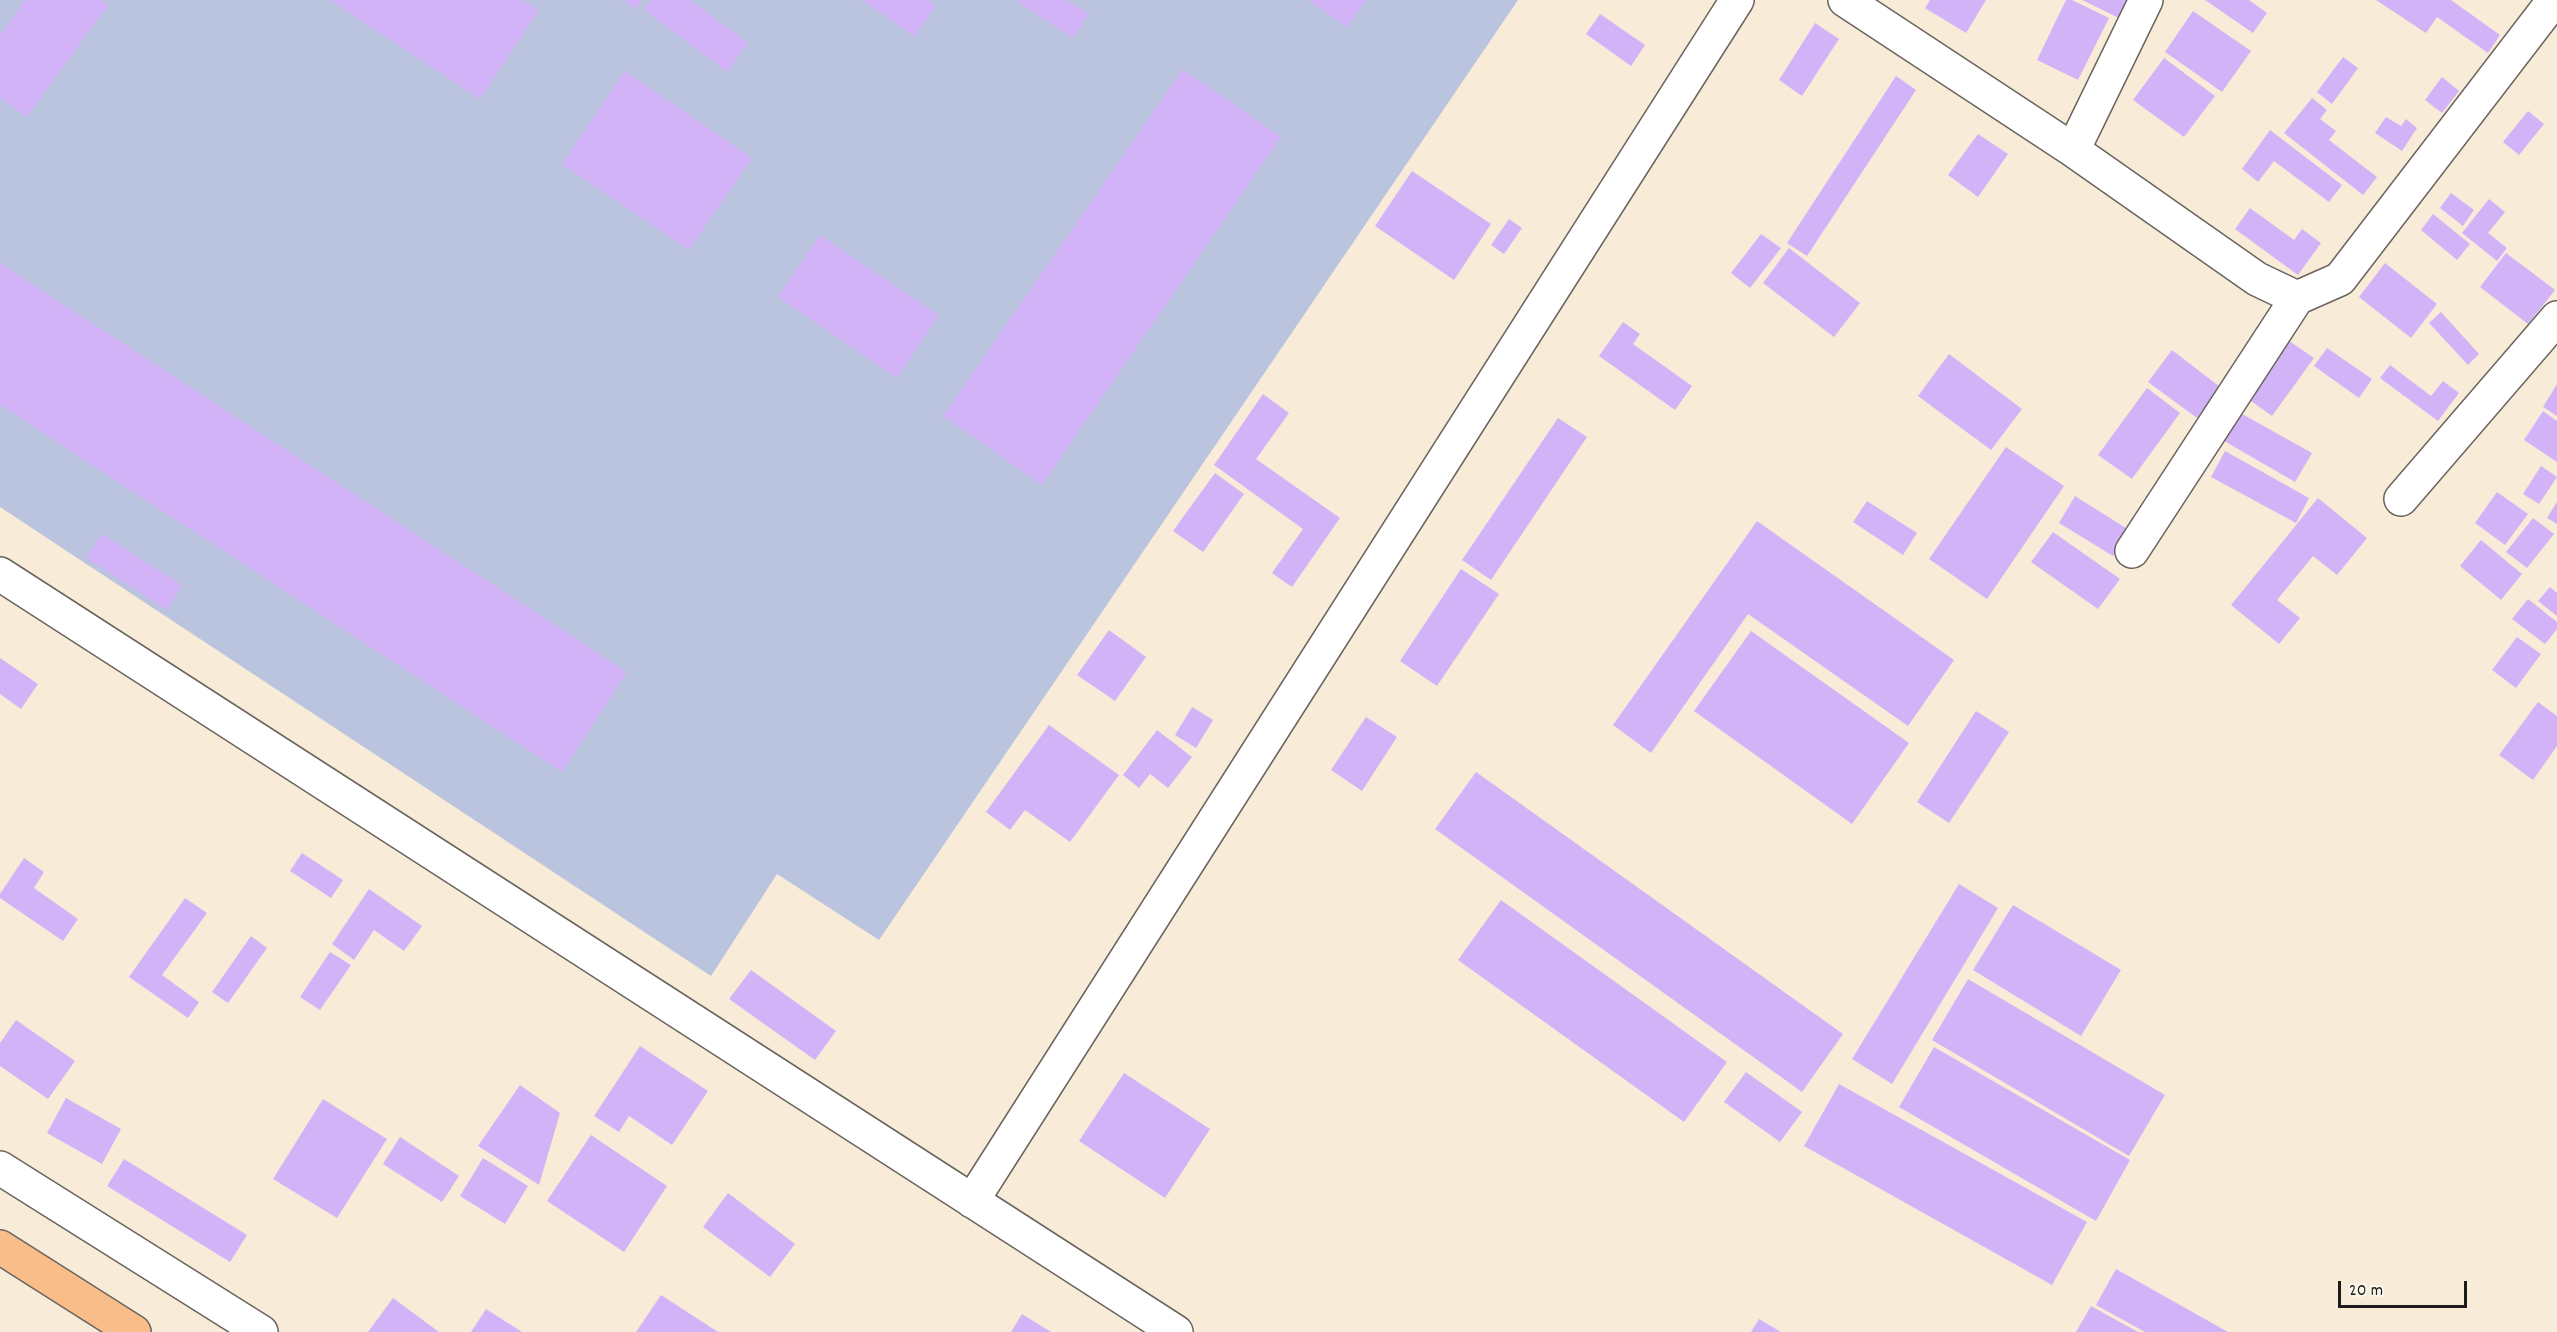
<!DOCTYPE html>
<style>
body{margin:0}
#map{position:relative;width:2557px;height:1332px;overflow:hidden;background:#f8ebd8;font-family:Dekko,sans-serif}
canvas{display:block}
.scale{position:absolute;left:2338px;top:1281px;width:129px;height:27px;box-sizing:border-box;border:3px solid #1c1c1c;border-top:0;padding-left:8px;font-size:18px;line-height:21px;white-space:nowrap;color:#1c1c1c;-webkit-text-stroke:4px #fbf7ec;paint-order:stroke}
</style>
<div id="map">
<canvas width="2557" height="1332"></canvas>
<div class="scale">20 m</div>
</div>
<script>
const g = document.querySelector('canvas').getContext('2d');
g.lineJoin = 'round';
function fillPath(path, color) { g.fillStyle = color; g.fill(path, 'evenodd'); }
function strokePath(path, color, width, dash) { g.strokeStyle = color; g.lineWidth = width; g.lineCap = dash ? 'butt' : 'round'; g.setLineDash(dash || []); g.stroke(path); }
fillPath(new Path2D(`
 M0,0H1518L879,940L777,874L711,976L0,507Z`), '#bac4de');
fillPath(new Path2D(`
 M25,0H101L108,5L27,117L0,98V36Z
 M330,0H523L539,10L480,99Z
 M623,0H642L636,9Z
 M652,0H690L748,43L727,72L644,10Z
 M862,0H928L936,5L915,37Z
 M1015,0H1067L1089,14L1073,38Z
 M1308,0H1366L1347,27Z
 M1930,0H1986L1966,33L1925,8Z
 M2066,0H2072L2109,18L2078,80L2037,60Z
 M2082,0H2135L2125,21Z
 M2205,0H2249L2267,13L2253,33Z
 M2376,0H2451L2500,35L2488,53L2437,17L2426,33Z
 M2193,11L2251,51L2222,92L2165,52Z
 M1600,14L1645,45L1631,66L1586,34Z
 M1815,23L1839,39L1802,96L1779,80Z
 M2343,57L2358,68L2332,104L2317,92Z
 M2164,58L2215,96L2184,137L2133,100Z
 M1183,69L1281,137L1042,485L943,416Z
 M625,71L752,158L689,250L562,164Z
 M1896,76L1916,90L1807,256L1787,243Z
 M2442,77L2459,91L2442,113L2425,100Z
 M2312,98L2327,110L2320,119L2336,131L2329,140L2377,177L2363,195L2284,133Z
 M2528,111L2544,124L2519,155L2503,142Z
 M2386,117L2401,126L2406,119L2417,128L2402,151L2375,133Z
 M2270,130L2342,185L2329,202L2274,161L2258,182L2242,169Z
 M1978,134L2008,154L1978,197L1948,175Z
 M1412,171L1491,224L1454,280L1375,226Z
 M2451,193L2474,210L2463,226L2440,208Z
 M2489,199L2505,212L2488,233L2507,248L2497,261L2462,233Z
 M2250,208L2294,240L2302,229L2321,243L2298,275L2235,229Z
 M2433,214L2470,244L2457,260L2421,230Z
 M1509,219L1522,228L1504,254L1491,245Z
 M1761,234L1781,248L1750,288L1731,273Z
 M820,235L939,315L897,378L778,297Z
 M1789,248L1860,303L1834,337L1763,283Z
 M2506,253L2555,290L2528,324L2480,287Z
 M0,263L627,672L562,772L0,405Z
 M2385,263L2437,304L2411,338L2359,297Z
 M2441,312L2479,354L2468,365L2429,323Z
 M1623,322L1640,334L1633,344L1692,386L1675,410L1599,356Z
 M2285,338L2314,358L2272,416L2244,396Z
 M2327,348L2372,379L2359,398L2314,366Z
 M2172,350L2220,387L2197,418L2148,382Z
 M1949,354L2022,409L1991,450L1918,396Z
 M2390,365L2431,396L2443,381L2459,393L2438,421L2380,378Z
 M2557,384V416L2543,407Z
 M2147,388L2180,413L2132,479L2098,455Z
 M1263,394L1289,413L1256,459L1340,518L1292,587L1272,573L1303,529L1214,465Z
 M2235,410L2312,453L2295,482L2219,438Z
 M2543,411L2557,421V462L2524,440Z
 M1558,418L1587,437L1491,580L1462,560Z
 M2006,447L2064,486L1987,599L1929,559Z
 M2225,451L2309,498L2296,523L2211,477Z
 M2541,466L2557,477L2539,504L2523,494Z
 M1215,473L1244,494L1203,552L1173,531Z
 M2497,492L2528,514L2505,545L2475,523Z
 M2075,496L2129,530L2113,556L2059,523Z
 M2318,498L2367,538L2337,575L2313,556L2277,600L2300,618L2279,644L2231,605Z
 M1867,501L1917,533L1903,555L1853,522Z
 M2557,502V524L2547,518Z
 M2533,518L2554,534L2527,568L2506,552Z
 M1757,521L1954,660L1908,726L1748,614L1651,753L1613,725Z
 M2053,532L2120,579L2098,609L2031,562Z
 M102,534L182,585L167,610L86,558Z
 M2481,540L2522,574L2501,600L2460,566Z
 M1461,569L1499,594L1437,686L1400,661Z
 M2550,587L2557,593V616L2538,601Z
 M2528,599L2557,622V629L2545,644L2512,619Z
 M1109,630L1146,657L1115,701L1077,675Z
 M1751,631L1909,743L1852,824L1694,711Z
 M2517,637L2541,654L2516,688L2492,670Z
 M0,658L38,684L21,709L0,694Z
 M2538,702L2557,716V746L2533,780L2499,755Z
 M1192,707L1213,720L1196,748L1175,735Z
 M1976,711L2009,732L1949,823L1917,802Z
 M1366,717L1397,737L1362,791L1331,770Z
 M1049,725L1119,775L1070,842L1025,810L1010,830L986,812Z
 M1157,730L1192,757L1168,788L1150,774L1139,788L1123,775Z
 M1476,772L1843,1034L1802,1092L1435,829Z
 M302,853L343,880L331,898L290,871Z
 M24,858L44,872L34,888L78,919L63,941L0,898V894Z
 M1959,884L1998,908L1892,1084L1852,1059Z
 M369,889L422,926L404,951L374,930L354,960L332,944Z
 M185,898L207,913L162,975L199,1002L188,1018L129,977Z
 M1501,900L1727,1062L1684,1122L1458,960Z
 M2013,905L2121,970L2081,1036L1973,970Z
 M251,936L267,948L228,1003L212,992Z
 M330,952L351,965L320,1010L300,997Z
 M751,970L836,1031L815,1060L729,999Z
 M1968,979L2165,1095L2129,1156L1932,1040Z
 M16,1020L75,1061L48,1099L0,1066V1043Z
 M640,1046L708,1091L672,1145L629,1116L619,1132L594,1116Z
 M1934,1047L2130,1160L2096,1221L1899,1107Z
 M1746,1072L1802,1112L1780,1142L1724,1102Z
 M1124,1073L1210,1129L1165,1198L1079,1141Z
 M1839,1084L2087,1222L2052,1285L1804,1146Z
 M520,1085L560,1113L539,1185L478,1146Z
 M66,1098L121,1129L102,1164L47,1133Z
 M323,1099L387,1139L337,1218L273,1179Z
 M591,1135L667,1186L624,1252L547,1201Z
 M400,1137L459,1176L442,1202L383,1164Z
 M483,1158L528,1186L505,1224L460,1196Z
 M124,1159L247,1235L230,1262L107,1186Z
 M728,1193L795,1244L770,1277L703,1227Z
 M2116,1269L2228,1332H2145L2096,1305Z
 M661,1295L718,1332H636Z
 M393,1298L439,1332H368Z
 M2091,1306L2138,1332H2076Z
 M486,1309L522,1332H471Z
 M1022,1314L1051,1332H1011Z
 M1759,1319L1781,1332H1751Z`), '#d3b3f8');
const minor = new Path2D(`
 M1845,0L2073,150L2257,279L2297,298
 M2073,150L2146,0
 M2401,499L2557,318
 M2132,551L2297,298L2340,279L2554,0
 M0,574L1176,1332
 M0,1168L261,1332
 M972,1201L1737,0`);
const primary = new Path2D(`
 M0,1247L134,1332`);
strokePath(minor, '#69645e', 36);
strokePath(primary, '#69645e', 36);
strokePath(minor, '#fff', 33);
strokePath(primary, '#f8bd88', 33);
</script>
